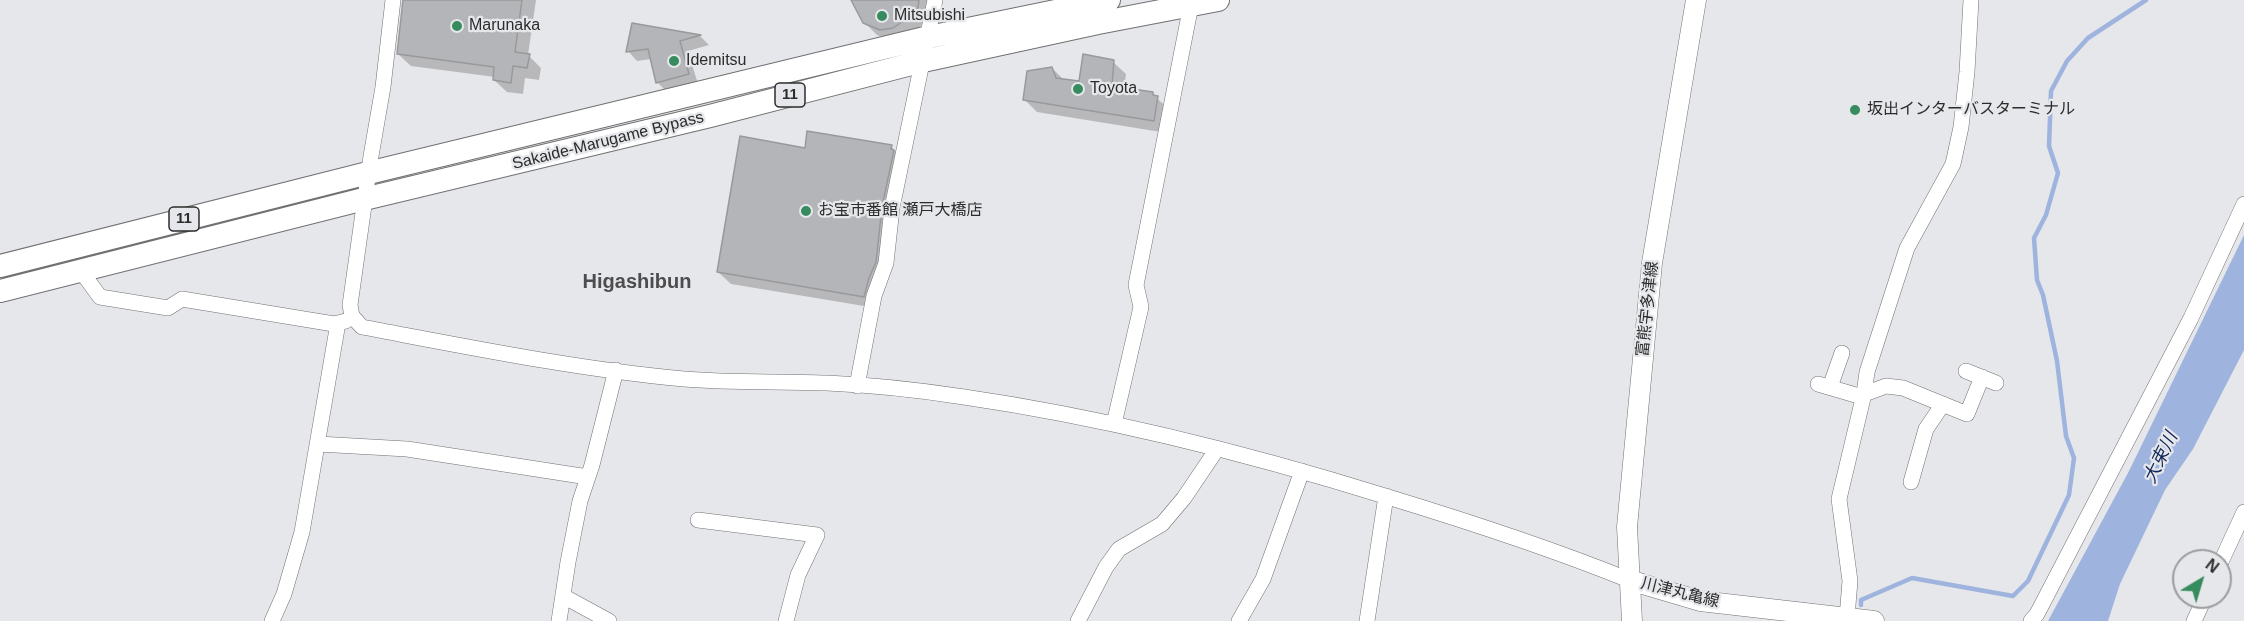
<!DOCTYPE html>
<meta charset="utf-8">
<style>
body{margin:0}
#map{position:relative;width:2244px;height:621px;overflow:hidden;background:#e6e7ea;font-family:Arial,sans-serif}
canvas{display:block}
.north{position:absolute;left:2172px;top:549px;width:60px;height:60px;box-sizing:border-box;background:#e6e7ea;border:2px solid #9c9c9e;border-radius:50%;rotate:38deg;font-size:16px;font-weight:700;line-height:24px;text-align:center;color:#2c2c2d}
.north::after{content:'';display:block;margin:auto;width:21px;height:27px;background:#378c5f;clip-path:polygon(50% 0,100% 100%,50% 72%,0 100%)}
</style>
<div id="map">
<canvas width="2244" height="621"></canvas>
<div class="north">N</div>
</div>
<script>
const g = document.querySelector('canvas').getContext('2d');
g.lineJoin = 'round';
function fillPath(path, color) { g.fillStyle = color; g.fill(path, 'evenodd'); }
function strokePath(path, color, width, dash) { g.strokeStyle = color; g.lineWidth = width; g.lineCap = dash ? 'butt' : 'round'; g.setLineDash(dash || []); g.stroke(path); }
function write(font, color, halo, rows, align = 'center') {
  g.font = font + ' Arial,"Noto Sans JP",sans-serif'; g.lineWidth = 4.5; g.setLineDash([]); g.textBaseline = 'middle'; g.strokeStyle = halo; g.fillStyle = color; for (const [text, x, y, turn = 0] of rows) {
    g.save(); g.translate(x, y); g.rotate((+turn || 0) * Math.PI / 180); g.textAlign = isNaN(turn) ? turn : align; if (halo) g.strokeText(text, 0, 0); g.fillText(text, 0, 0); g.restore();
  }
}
fillPath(new Path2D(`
 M2244,235V350L2193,449L2165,490L2120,584L2108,621H2048L2129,471Z`), '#9eb3dd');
fillPath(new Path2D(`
 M404,0H536L528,55L541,68L539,80L525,78L523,94L507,92L494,80L495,77L411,66L398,54Z
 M854,0H934L929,25L922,24L914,34L893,42L877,35L864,22Z
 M633,25L700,36L709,45L688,51L698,84L666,91L657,82L651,59L637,61L628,51Z
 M1113,62L1126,74L1124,89L1152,94L1170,110L1167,133L1037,112L1024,99L1052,68L1064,80L1080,82Z
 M891,147L904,159L876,308L731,284L718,272L806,150Z`), '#0003');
strokePath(new Path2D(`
 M1861,605V600L1912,578L2013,596L2028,581L2069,495L2074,458L2066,436L2057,361L2043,295L2037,280L2034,238L2046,215L2058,173L2049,146L2051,91L2067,61L2088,38L2146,0`), '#9eb3dd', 4.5);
const building = new Path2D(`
 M403,0H522L515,52L530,54L527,68L513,66L511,83L493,80L494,67L397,54Z
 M851,0H919L917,14L909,12L902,22L893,28L880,30L863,23Z
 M632,23L701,35L680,41L689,74L656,83L648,49L626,52Z
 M1083,54L1114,60L1112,86L1153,92V95L1158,96L1154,121L1023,100L1027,71L1052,67L1056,78L1079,81Z
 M807,131L892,145L891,149L894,150L882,207L876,262L869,278L864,297L717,272L740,136L805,148Z`);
fillPath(building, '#b4b5b8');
strokePath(building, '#98999b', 1.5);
const minor = new Path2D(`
 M393,0L383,87L371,156L350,305L352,316L362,327C469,347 576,369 684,379C732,383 780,381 827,383C873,385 919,390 964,397C1108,418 1250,454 1388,497C1470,522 1550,548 1629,580
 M81,271L100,297L168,308L182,299L334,324L346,321
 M1966,371L1996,383
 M1818,384L1859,396L1886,386L1903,388L1967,414L1982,377
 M857,386L874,296L886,263L892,208L935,0
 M1830,387L1842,353
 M1114,424L1141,307L1136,285L1192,0
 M318,444L407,449L588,477
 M1911,482L1926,429L1943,404
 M698,520L817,535L798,575L786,621
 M2220,564L2244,512
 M563,596L609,621
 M1847,617L1850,581L1839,499L1864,394L1867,372L1907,248L1953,164L1961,127L1967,72L1971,0
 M272,621L284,594L302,532L338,323
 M559,621L568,562L580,501L592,465L616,370
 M1078,621L1106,567L1119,549L1162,524L1184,498L1217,449
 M1239,621L1263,579L1302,471
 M1367,621L1386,496
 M2031,621L2037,614L2191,318L2244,204
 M2194,621L2205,597`);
const major = new Path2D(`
 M1629,580L1700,601L1874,621
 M1632,621L1627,527L1652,263L1696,0`);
const highway = new Path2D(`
 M0,266L368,173L929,37L1109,0
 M0,291L364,199L710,116L923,61L1098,23L1218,0`);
strokePath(minor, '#717174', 16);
strokePath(major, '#717174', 21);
strokePath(highway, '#717174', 24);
strokePath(minor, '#fff', 15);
strokePath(major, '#fff', 20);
strokePath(highway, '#fff', 22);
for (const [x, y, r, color] of [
 [882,16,6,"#378c5f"],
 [457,26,6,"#378c5f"],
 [674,61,6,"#378c5f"],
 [1078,89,6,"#378c5f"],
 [1855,110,6,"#378c5f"],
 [806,211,6,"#378c5f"]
]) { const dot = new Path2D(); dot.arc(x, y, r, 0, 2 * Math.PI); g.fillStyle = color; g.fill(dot); strokePath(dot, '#e6e7ea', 2); }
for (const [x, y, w] of [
 [790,95,30],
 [184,219,30]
]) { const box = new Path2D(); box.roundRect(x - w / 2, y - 12, w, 24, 4.5); g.fillStyle = '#e6e7ea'; g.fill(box); strokePath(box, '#2c2c2d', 1.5); }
write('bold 15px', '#2c2c2d', null, [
 ["11",790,95],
 ["11",184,219]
]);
write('16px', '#2c2c2d', '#e6e7ea', [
 ["Mitsubishi",894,16],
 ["Marunaka",469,26],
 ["Idemitsu",686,61],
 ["Toyota",1090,89],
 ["坂出インターバスターミナル",1867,110],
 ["お宝市番館 瀬戸大橋店",818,211]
], 'left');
write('16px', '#2c2c2d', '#e6e7ea', [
 ["Sakaide-Marugame Bypass",608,141,-14],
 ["富熊宇多津線",1648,309,-84],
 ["川津丸亀線",1680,593,14]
]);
write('italic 18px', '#112759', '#e6e7ea', [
 ["大束川",2161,458,-64]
]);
write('bold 20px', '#4d4d4f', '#e6e7ea', [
 ["Higashibun",637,282]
]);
</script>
